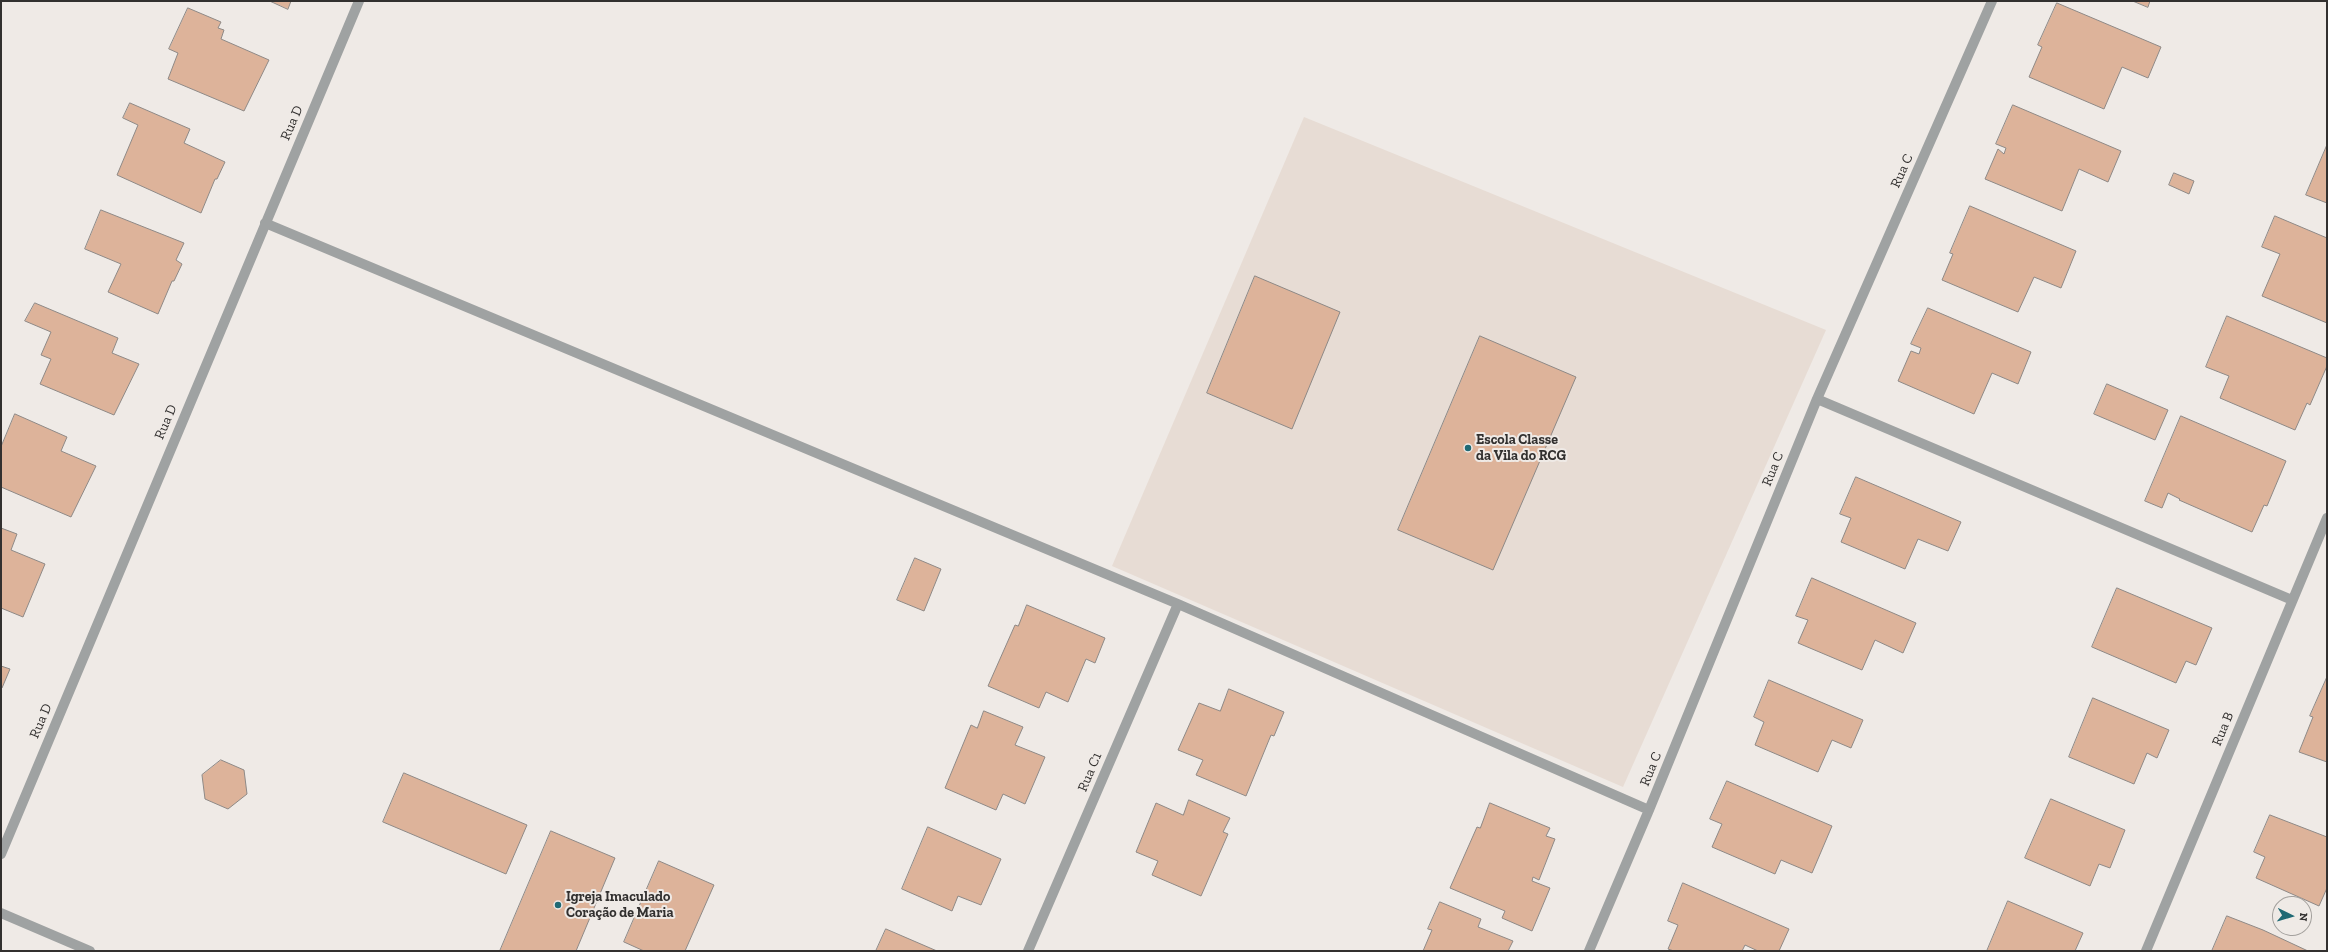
<!DOCTYPE html>
<meta charset="utf-8">
<style>
body{margin:0}
#map{position:relative;width:2328px;height:952px;overflow:hidden;background:#efeae6;font-family:"Zilla Slab",serif}
canvas{display:block}
.frame{position:absolute;inset:0;border:2px solid #32302f;pointer-events:none}
.north{position:absolute;left:2272px;top:896px;width:40px;height:40px;box-sizing:border-box;background:#efeae6;border:1px solid #a3a09d;border-radius:50%;rotate:95deg;font-size:11px;font-weight:700;line-height:16px;text-align:center;color:#32302f}
.north::after{content:'';display:block;margin:auto;width:14px;height:18px;background:#1f6974;clip-path:polygon(50% 0,100% 100%,50% 72%,0 100%)}
</style>
<div id="map">
<canvas width="2328" height="952"></canvas>
<div class="frame"></div>
<div class="north">N</div>
</div>
<script>
const g = document.querySelector('canvas').getContext('2d');
g.lineJoin = 'round';
function fillPath(path, color) { g.fillStyle = color; g.fill(path, 'evenodd'); }
function strokePath(path, color, width, dash) { g.strokeStyle = color; g.lineWidth = width; g.lineCap = dash ? 'butt' : 'round'; g.setLineDash(dash || []); g.stroke(path); }
function write(font, color, halo, rows, align = 'center') {
  g.font = font + ' "Zilla Slab",serif'; g.lineWidth = 4; g.setLineDash([]); g.textBaseline = 'middle'; g.strokeStyle = halo; g.fillStyle = color; for (const [text, x, y, turn = 0] of rows) {
    g.save(); g.translate(x, y); g.rotate((+turn || 0) * Math.PI / 180); g.textAlign = isNaN(turn) ? turn : align; if (halo) g.strokeText(text, 0, 0); g.fillText(text, 0, 0); g.restore();
  }
}
fillPath(new Path2D(`
 M1304,117L1826,330L1623,787L1112,566Z`), '#e7dcd4');
const building = new Path2D(`
 M270,1H291L288,9Z
 M2133,1H2150L2148,7Z
 M2057,3L2161,47L2148,78L2122,67L2104,109L2029,77L2042,47L2038,45Z
 M188,8L221,22L218,28L224,30L221,39L269,60L244,111L168,79L178,53L169,49Z
 M130,103L190,129L184,143L225,162L217,179H215L201,213L117,175L138,125L123,118Z
 M2013,105L2121,151L2108,182L2079,169L2062,211L1985,179L1998,149L2004,154L2006,148L1996,144Z
 M2327,145V203L2306,195Z
 M2174,173L2194,181L2189,194L2169,185Z
 M1970,206L2076,251L2061,288L2034,277L2018,312L1942,280L1953,254L1950,253Z
 M101,210L184,243L176,260L182,264L174,281H172L158,314L108,292L121,264L85,249Z
 M2275,216L2327,238V323L2262,296L2280,254L2262,247Z
 M1255,276L1340,312L1292,429L1207,393Z
 M35,303L118,338L112,353L139,364L114,415L40,384L51,359L41,355L51,332L25,321Z
 M1928,308L2031,352L2018,384L1992,373L1974,414L1898,381L1911,351L1919,354L1921,348L1911,344Z
 M2227,316L2327,358V366L2310,405L2307,403L2295,430L2220,398L2229,376L2206,367Z
 M1480,336L1576,377L1493,570L1398,530Z
 M2107,384L2168,410L2155,440L2094,414Z
 M15,414L67,437L61,451L96,466L71,517L1,487V447Z
 M2181,416L2286,461L2267,506L2264,505L2252,532L2179,500L2180,499L2168,493L2162,508L2145,501Z
 M1856,477L1961,522L1948,551L1918,539L1905,569L1841,542L1851,518L1840,514Z
 M1,528L17,534L11,550L45,564L23,617L1,608Z
 M915,558L941,569L924,611L897,600Z
 M1812,578L1916,623L1903,653L1875,640L1862,670L1798,643L1808,620L1796,616Z
 M2117,588L2212,628L2196,665L2186,661L2176,683L2092,647Z
 M1027,605L1105,638L1095,663L1086,659L1068,702L1046,692L1039,708L988,686L1015,625L1018,626Z
 M1,666L10,669L2,688H1Z
 M2327,677V762L2299,752L2313,717L2310,716Z
 M1769,680L1863,720L1851,748L1832,740L1818,772L1755,745L1764,722L1754,717Z
 M1229,689L1284,712L1274,736L1271,735L1246,796L1196,775L1203,760L1178,750L1199,703L1220,711Z
 M2093,698L2169,730L2157,758L2147,753L2134,784L2069,757Z
 M984,711L1023,727L1015,745L1045,757L1025,804L1003,794L996,810L945,788L971,725L977,728Z
 M221,760L244,770L247,794L228,809L205,799L202,775Z
 M404,773L527,825L506,874L383,822Z
 M1727,781L1832,826L1812,873L1781,860L1775,874L1712,847L1722,824L1710,819Z
 M2051,799L2125,830L2110,868L2099,864L2090,886L2025,858Z
 M1189,800L1230,818L1223,832L1228,834L1201,896L1152,875L1158,861L1136,852L1156,803L1183,815Z
 M1490,803L1550,828L1546,836L1555,839L1539,880L1533,877L1532,881L1550,888L1532,931L1502,918L1505,911L1450,888L1477,827L1480,828Z
 M2270,815L2327,837V888L2319,906L2256,878L2265,857L2254,852Z
 M928,827L1001,859L981,905L958,896L952,911L902,889Z
 M551,831L615,858L576,951H500Z
 M659,861L714,885L685,951H644L624,942Z
 M1683,883L1789,929L1779,951H1758L1745,945L1742,951H1674L1668,949L1678,925L1668,921Z
 M2008,901L2083,933L2075,951H1987Z
 M1440,902L1481,919L1478,927L1513,941L1508,951H1423L1432,930L1428,929Z
 M2227,916L2263,930L2308,951H2212Z
 M886,929L937,951H876Z`);
fillPath(building, '#ddb39a');
strokePath(building, '#8e8986', 1);
strokePath(new Path2D(`
 M265,223L1178,604L1649,810
 M1817,399L2292,600
 M1,854L359,1
 M1,913L90,951
 M1028,951L1178,604
 M1589,951L1649,810L1817,399L1992,1
 M2146,951L2327,518`), '#9fa2a2', 10);
for (const [x, y, r, color] of [
 [1468,448,4,"#1f6974"],
 [558,905,4,"#1f6974"]
]) { const dot = new Path2D(); dot.arc(x, y, r, 0, 2 * Math.PI); g.fillStyle = color; g.fill(dot); strokePath(dot, '#efeae6', 1.5); }
write('14px', '#32302f', '#efeae6', [
 ["Rua D",292,123,-67],
 ["Rua C",1902,171,-66],
 ["Rua D",166,422,-67],
 ["Rua C",1773,469,-68],
 ["Rua D",41,721,-67],
 ["Rua B",2223,729,-67],
 ["Rua C",1651,769,-68],
 ["Rua C1",1090,772,-67]
]);
write('bold 14px', '#32302f', '#efeae6', [
 ["Escola Classe",1476,440],
 ["da Vila do RCG",1476,456],
 ["Igreja Imaculado",566,897],
 ["Coração de Maria",566,913]
], 'left');
</script>
